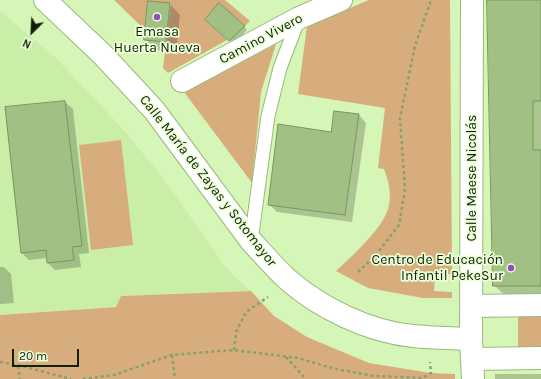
<!DOCTYPE html>
<meta charset="utf-8">
<style>
body{margin:0}
#map{position:relative;width:541px;height:379px;overflow:hidden;background:#d6f6b7;font-family:Karla,sans-serif}
canvas{display:block}
.north{position:absolute;left:12px;top:12px;width:40px;height:40px;-webkit-text-stroke:3px #ebffd9;paint-order:stroke;rotate:204deg;font-size:11px;font-weight:700;line-height:16px;text-align:center;color:#131e06}
.north::after{content:'';display:block;margin:auto;width:14px;height:18px;background:#131e06;clip-path:polygon(50% 0,100% 100%,50% 72%,0 100%)}
.scale{position:absolute;left:12px;top:349px;width:67px;height:18px;box-sizing:border-box;border:2px solid #131e06;border-top:0;padding-left:5px;font-size:12px;line-height:14px;white-space:nowrap;color:#131e06;-webkit-text-stroke:3px #ebffd9;paint-order:stroke}
</style>
<div id="map">
<canvas width="541" height="379"></canvas>
<div class="north">N</div>
<div class="scale">20 m</div>
</div>
<script>
const g = document.querySelector('canvas').getContext('2d');
g.lineJoin = 'round';
function fillPath(path, color) { g.fillStyle = color; g.fill(path, 'evenodd'); }
function strokePath(path, color, width, dash) { g.strokeStyle = color; g.lineWidth = width; g.lineCap = dash ? 'butt' : 'round'; g.setLineDash(dash || []); g.stroke(path); }
function write(font, color, halo, rows, align = 'center') {
  g.font = font + ' Karla,sans-serif'; g.lineWidth = 3.5; g.setLineDash([]); g.textBaseline = 'middle'; g.strokeStyle = halo; g.fillStyle = color; for (const [text, x, y, turn = 0] of rows) {
    g.save(); g.translate(x, y); g.rotate((+turn || 0) * Math.PI / 180); g.textAlign = isNaN(turn) ? turn : align; if (halo) g.strokeText(text, 0, 0); g.fillText(text, 0, 0); g.restore();
  }
}
fillPath(new Path2D(`
 M0,11L57,59L121,127L161,175L222,262L235,277L251,291L121,296L116,307L0,315Z`), '#caeea8');
fillPath(new Path2D(`
 M114,0H225L250,21L245,26L219,4L205,20L227,40L168,73L163,68L171,4L148,1L145,30Z
 M369,0H450L452,274H435L434,291L452,292V298H423L368,288L336,271C351,257 382,229 388,209C392,196 389,181 384,169L378,168L385,108L298,94L307,26Z
 M276,44L261,92L252,183L184,92Z
 M121,140L133,245L91,250L79,145Z
 M251,291L274,316L307,337L369,363L431,373L455,374V379H0V315L116,307L121,296Z
 M541,316V347H518V317Z`), '#d8ad7d');
fillPath(new Path2D(`
 M488,0H541V296L504,295L494,285Z
 M170,4L180,15L176,52L155,50L145,39Z
 M210,23L244,26L247,30L234,44Z
 M65,102L73,109L89,253L79,254L81,267L55,270L48,263L47,258L29,260L22,253L6,108Z
 M359,115L366,123L352,222L277,212L269,204L332,133Z
 M0,267H4L11,274L14,303L0,304Z
 M495,374H541V379H495Z`), '#0003');
const building = new Path2D(`
 M487,0H541V101H533V150H541V286H493Z
 M148,1L170,3L166,42L144,40Z
 M219,3L245,26L229,41L205,20Z
 M65,101L82,246L72,247L74,260L47,263L46,250L21,253L5,107Z
 M334,111L359,114L345,215L268,205L278,124L331,132Z`);
fillPath(building, '#a1c083');
strokePath(building, '#79965b', 1);
const lane = new Path2D(`
 M251,241L268,116L280,68L299,18`);
const street = new Path2D(`
 M472,0L471,339L473,379
 M182,81L299,18L341,0`);
const secondary = new Path2D(`
 M45,0L103,55L154,110L251,241C263,254 274,267 287,279C320,308 369,332 413,336C433,338 452,338 471,339
 M472,306L541,305
 M472,359L541,358`);
strokePath(lane, '#9ab87c', 15);
strokePath(street, '#9ab87c', 24);
strokePath(secondary, '#9ab87c', 24);
strokePath(new Path2D(`
 M358,272L375,256L399,225L405,189L400,118L415,46L431,0
 M234,350L236,332L246,312L268,297
 M172,355L175,379
 M286,357L306,379
 M0,362L18,365L71,379
 M18,366L20,379
 M83,379L114,375L172,355L234,350L298,358L335,369L375,376L423,378L431,373L430,362`), '#879f6f', 2.5, [3, 3]);
strokePath(lane, '#fff', 13);
strokePath(street, '#fff', 22);
strokePath(secondary, '#fff', 22);
for (const [x, y, r, color] of [
 [157,17,4,"#944dc1"],
 [511,268,4,"#944dc1"]
]) { const dot = new Path2D(); dot.arc(x, y, r, 0, 2 * Math.PI); g.fillStyle = color; g.fill(dot); strokePath(dot, '#ebffd9', 1.5); }
write('14px', '#131e06', '#ebffd9', [
 ["Emasa",157,32],
 ["Huerta Nueva",157,48],
 ["Centro de Educación",503,260,"right"],
 ["Infantil PekeSur",503,276,"right"]
]);
write('14px', '#131e06', '#ebffd9', [
 ["Camino Vivero",261,39,-28],
 ["Calle Maese Nicolás",472,178,-90],
 ["Calle María de Zayas y Sotomayor",208,181,52]
]);
</script>
